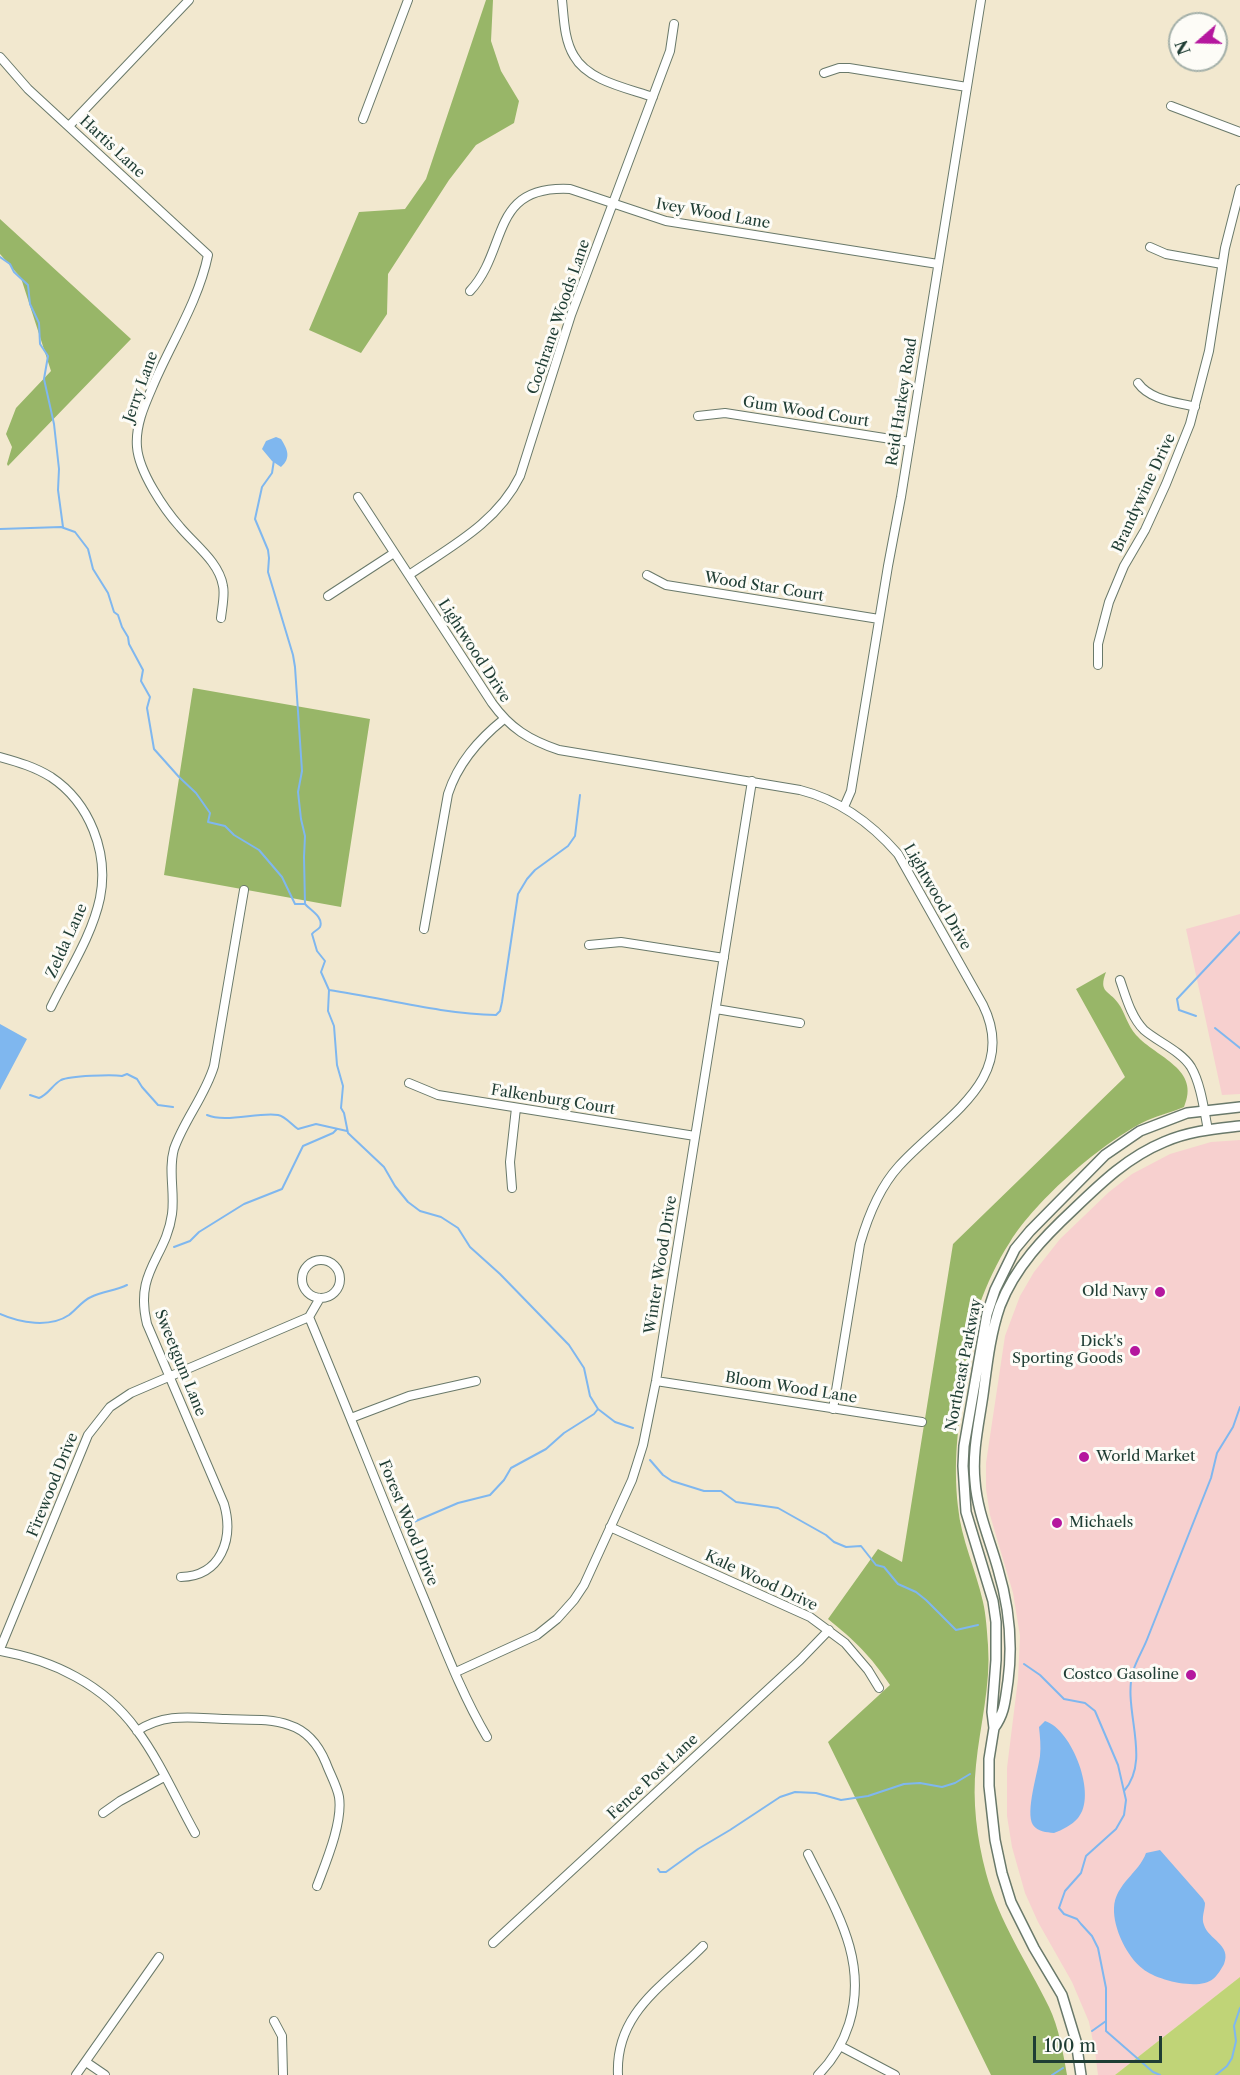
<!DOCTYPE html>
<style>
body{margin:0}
#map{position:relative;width:1240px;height:2075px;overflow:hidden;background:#f2e8cf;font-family:"Libre Caslon Text",serif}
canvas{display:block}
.north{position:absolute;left:1168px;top:12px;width:60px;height:60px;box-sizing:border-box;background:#fdfcf7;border:2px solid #a4b0a9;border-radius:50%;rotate:250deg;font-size:16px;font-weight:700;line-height:24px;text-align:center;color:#1f3d34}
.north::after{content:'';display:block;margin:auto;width:21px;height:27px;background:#b5179e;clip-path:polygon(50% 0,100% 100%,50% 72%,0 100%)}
.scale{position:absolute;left:1033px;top:2036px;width:129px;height:27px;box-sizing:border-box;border:3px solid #1f3d34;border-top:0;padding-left:8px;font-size:18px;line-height:21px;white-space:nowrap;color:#1f3d34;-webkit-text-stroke:4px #fdfcf7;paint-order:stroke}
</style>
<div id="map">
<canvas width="1240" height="2075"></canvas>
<div class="north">N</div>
<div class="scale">100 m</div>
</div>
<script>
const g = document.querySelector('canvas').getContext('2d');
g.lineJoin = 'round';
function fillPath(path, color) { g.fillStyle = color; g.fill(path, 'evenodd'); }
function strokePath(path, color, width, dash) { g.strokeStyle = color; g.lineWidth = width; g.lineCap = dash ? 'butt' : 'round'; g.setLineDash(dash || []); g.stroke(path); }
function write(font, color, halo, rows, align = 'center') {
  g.font = font + ' "Libre Caslon Text",serif'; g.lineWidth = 6; g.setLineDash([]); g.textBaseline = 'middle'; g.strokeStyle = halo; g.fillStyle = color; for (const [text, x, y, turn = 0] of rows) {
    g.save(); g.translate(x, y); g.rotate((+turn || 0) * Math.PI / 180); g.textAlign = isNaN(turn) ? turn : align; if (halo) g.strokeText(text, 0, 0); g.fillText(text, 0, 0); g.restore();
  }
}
fillPath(new Path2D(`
 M1240,914V1094L1222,1095L1186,929Z
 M1240,1140V1977L1115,2075H1098L1095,2051L1089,2022L1072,1982L1038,1922L1025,1893L1012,1847L1007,1816V1768L1018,1679L1020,1636L1013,1593L990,1515L986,1489V1463L1005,1336L1020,1296L1034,1272L1060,1239L1109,1192L1132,1174L1170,1154L1211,1142Z`), '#f7d0cf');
fillPath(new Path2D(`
 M1240,1977V2075H1115Z`), '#c0d477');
fillPath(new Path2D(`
 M486,0H493L491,41L501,71L519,101L514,123L476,145L449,180L388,274L387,314L361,353L309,330L359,212L405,209L426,179Z
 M0,219L131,339L8,466L7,464L12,447L6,434L16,408L51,371L21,278L0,254Z
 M193,688L370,719L341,907L164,875Z
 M1106,972C1098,993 1109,990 1118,1003C1125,1012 1127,1025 1136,1035C1157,1058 1201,1069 1184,1107C1172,1112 1160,1115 1148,1120C1103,1141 1036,1200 1010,1242C997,1262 987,1284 979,1306C971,1330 969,1357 965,1382C958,1426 953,1461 958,1507C961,1539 976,1570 983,1602C986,1615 987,1631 988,1645C991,1685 980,1725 976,1765C972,1801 977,1839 986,1873C999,1922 1027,1962 1049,2007C1059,2028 1063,2052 1067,2075H991L828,1742L890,1685C871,1656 854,1640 828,1619L878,1549L902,1562L953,1244L1125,1077L1076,989Z`), '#98b668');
fillPath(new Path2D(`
 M276,437L281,439C288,450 291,458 281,467L272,461L262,449L266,441Z
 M0,1024L27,1039L0,1090Z
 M1045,1721C1072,1729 1098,1796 1078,1818C1072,1825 1062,1830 1054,1833C1046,1832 1038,1832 1033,1825C1025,1812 1038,1772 1040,1756C1041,1746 1040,1737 1039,1727Z
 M1160,1850L1203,1899L1205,1903C1205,1910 1201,1918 1204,1925C1208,1939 1232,1945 1224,1964C1222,1968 1217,1976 1213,1979C1199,1991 1156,1980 1143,1969C1127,1957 1113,1928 1114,1908C1115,1884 1139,1873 1146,1853Z`), '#7fb7ef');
strokePath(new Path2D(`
 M0,257L10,264L14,272L28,285L30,304L39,323L40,344L48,356L44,379L54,424L59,469L58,490L63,527
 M274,460L272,473L262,487L255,519L268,550L269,558L268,572L293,655L295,667L302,771L298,792L301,819L305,836L304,857L305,904C310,910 324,917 320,927C318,930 314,931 312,934L317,951L325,961L321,972L329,990L328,1011L334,1026L337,1065L343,1086L341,1108L344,1113L348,1133L384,1167L395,1186L408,1202L420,1211L441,1217L458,1228L470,1247L500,1274L569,1345L584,1368L590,1396L598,1409L615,1422L633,1428
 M0,529L61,527L75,532L88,549L93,569L108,593L114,612L118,615L122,627L128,637L129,644L143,670L141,681L150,697L147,708L154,749L179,777L196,793L210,813L208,822L225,826L234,835L259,850L282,877L295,904H305
 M329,990C384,998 440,1014 496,1015L500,1011L502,1002L518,894L527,879L535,870L568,846L575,836L580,795
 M1196,1016L1179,1010L1177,999L1240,932
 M1215,1028L1240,1048
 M30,1095L39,1098C49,1094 52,1085 61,1080C70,1076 112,1074 122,1076L127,1074L137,1079L142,1087L158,1105L173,1107
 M207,1115C225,1123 258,1112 278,1115C285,1116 292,1125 298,1129L316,1124L347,1131
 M174,1247L190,1241L199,1232L244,1204L282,1189L303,1146L333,1133L337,1129
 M0,1314C20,1323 50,1328 69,1315C77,1309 82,1301 91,1297C103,1291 115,1291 127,1285
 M650,1460L663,1475L672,1481L704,1491H721L736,1502L778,1508L826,1535L834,1542L846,1547L861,1546L876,1565L884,1567L898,1584L916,1592L926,1600L956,1630L978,1625
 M402,1527L458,1503L490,1495L504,1480L511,1468L546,1449L564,1433L594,1414L598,1409
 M1024,1664L1040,1675L1064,1699L1085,1703L1095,1711L1118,1765L1126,1800L1124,1815L1116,1829L1086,1856L1081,1873L1065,1891L1059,1908L1064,1914L1077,1919L1081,1924L1092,1936L1098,1948L1106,1988V2031L1153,2072L1160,2075
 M1124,1791C1152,1759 1122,1710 1133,1671C1137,1659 1144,1648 1148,1637C1169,1584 1190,1531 1211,1478L1217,1453L1233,1427L1240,1407
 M658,1869L660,1872H666L698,1849L730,1830L780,1797L795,1792L816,1793L841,1800L868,1796L904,1784L920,1783L942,1787L955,1783L970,1774
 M1092,2031L1106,2021
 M1052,2075L1063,2068
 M1216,2075L1227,2066L1232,2058L1236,2041L1234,2026L1240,2008`), '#7fb7ef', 2);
const minor = new Path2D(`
 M562,0C564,18 564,40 574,56C588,81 627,88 653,97
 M0,57L28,89L208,255C199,299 173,340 155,381C146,402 135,424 137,447C139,472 164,509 180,527C195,545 219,562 223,586C225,595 222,608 221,618
 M824,73L839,68H849L967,87
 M1171,106L1240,132
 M363,119L408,0
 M69,126L189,0
 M1150,247L1166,254L1222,264
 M470,291C509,249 489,185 570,189L666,221L938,264
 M1138,383C1150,400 1176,402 1195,407
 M698,416L725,413L910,442
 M358,497L492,703C510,728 529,740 559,750L800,790C840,800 871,823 898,854L983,1005C1020,1080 942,1118 899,1166C879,1188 868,1216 860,1244L833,1409
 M409,575C450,547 497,523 520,476L571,315L670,51L674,24
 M647,575L666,585L879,619
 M328,596L394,553
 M1098,665V644L1109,602L1124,566L1145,530L1166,484L1190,424L1209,351L1225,248L1240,189
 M0,757C18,762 35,767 51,777C90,803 109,853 100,898C92,936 68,972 51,1007
 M844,807L851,791L888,566L901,497L981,0
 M424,929L448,794C458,763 478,740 504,719
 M589,945L621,942L724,958
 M1120,980C1126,997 1131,1017 1144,1030C1158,1042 1181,1051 1191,1067C1201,1084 1204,1110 1208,1130
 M716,1009L800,1023
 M409,1083L438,1095L695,1136
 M512,1188L510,1162L516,1108
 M302 1279a19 19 0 1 1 38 0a19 19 0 1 1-38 0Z
 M309,1317C348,1410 384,1503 423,1596C443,1644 461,1693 487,1737
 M309,1317L320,1298
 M656,1381L922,1422
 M351,1418L409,1396L476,1381
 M610,1527L810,1617L845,1643L868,1670L879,1688
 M181,1577C221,1576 234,1539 224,1504L147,1324C134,1271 166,1258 172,1214C175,1192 168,1170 174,1149C184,1120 205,1096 214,1066L244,890
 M0,1649L88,1435L110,1407L131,1393L309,1317
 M0,1651C53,1660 104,1685 136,1729C160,1761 176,1799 195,1833
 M456,1672L537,1635L557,1619L574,1600L584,1585L632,1480L643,1445L656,1381L752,781
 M137,1731C166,1712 193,1718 226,1719C246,1720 270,1718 289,1725C308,1731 319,1746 326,1763C330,1774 337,1786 339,1797C343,1822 326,1862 317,1886
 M103,1813L120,1801L164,1777
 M808,1854C835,1909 869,1960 849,2024C843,2043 833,2060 818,2075
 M493,1943L800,1660L829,1630
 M274,2021L282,2036L283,2075
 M840,2046L895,2075
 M86,2062L105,2075
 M76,2075L159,1957
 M618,2075C615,2012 665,1985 703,1946`);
const tertiary = new Path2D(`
 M994,1728C1005,1713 1005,1700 1008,1681C1013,1643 1009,1606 998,1569C990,1540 977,1511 975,1481C972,1452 979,1423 983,1395C987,1365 990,1335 1000,1306C1015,1267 1044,1237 1074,1209C1102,1182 1128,1157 1164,1142C1189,1131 1214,1129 1240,1126
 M1081,2075L1076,2041L1062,1995L1034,1948L1011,1902L1002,1873L995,1840L989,1786V1759L994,1728L992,1712L996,1660V1622L993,1601L966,1512L963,1466L964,1446L987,1314L995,1290L1015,1249L1030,1231L1105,1155L1140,1131L1187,1113L1240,1107`);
strokePath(minor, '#69796a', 10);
strokePath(tertiary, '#69796a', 12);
strokePath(minor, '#fff', 8);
strokePath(tertiary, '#fff', 9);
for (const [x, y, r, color] of [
 [1160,1292,6,"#b5179e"],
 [1135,1351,6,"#b5179e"],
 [1084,1457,6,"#b5179e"],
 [1057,1523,6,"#b5179e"],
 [1191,1675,6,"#b5179e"]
]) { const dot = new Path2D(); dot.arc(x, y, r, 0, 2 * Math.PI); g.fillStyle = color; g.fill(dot); strokePath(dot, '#fdfcf7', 2); }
write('15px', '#1f3d34', '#fdfcf7', [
 ["Hartis Lane",112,147,43],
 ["Ivey Wood Lane",713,214,10],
 ["Cochrane Woods Lane",559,317,-71],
 ["Jerry Lane",141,387,-70],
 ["Reid Harkey Road",902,402,-81],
 ["Gum Wood Court",806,412,9],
 ["Brandywine Drive",1144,493,-65],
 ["Wood Star Court",764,587,9],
 ["Lightwood Drive",474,651,57],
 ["Lightwood Drive",937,897,60],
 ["Zelda Lane",67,941,-66],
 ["Falkenburg Court",553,1100,9],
 ["Winter Wood Drive",661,1265,-81],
 ["Sweetgum Lane",180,1363,68],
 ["Northeast Parkway",964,1365,-79],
 ["Bloom Wood Lane",791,1388,9],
 ["Firewood Drive",53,1485,-68],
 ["Forest Wood Drive",408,1523,68],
 ["Kale Wood Drive",761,1581,25],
 ["Fence Post Lane",653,1777,-43]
]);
write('15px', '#1f3d34', '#fdfcf7', [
 ["Old Navy",1148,1292],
 ["Dick's",1123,1342],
 ["Sporting Goods",1123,1359],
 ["World Market",1096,1457,"left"],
 ["Michaels",1069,1523,"left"],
 ["Costco Gasoline",1179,1675]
], 'right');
</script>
